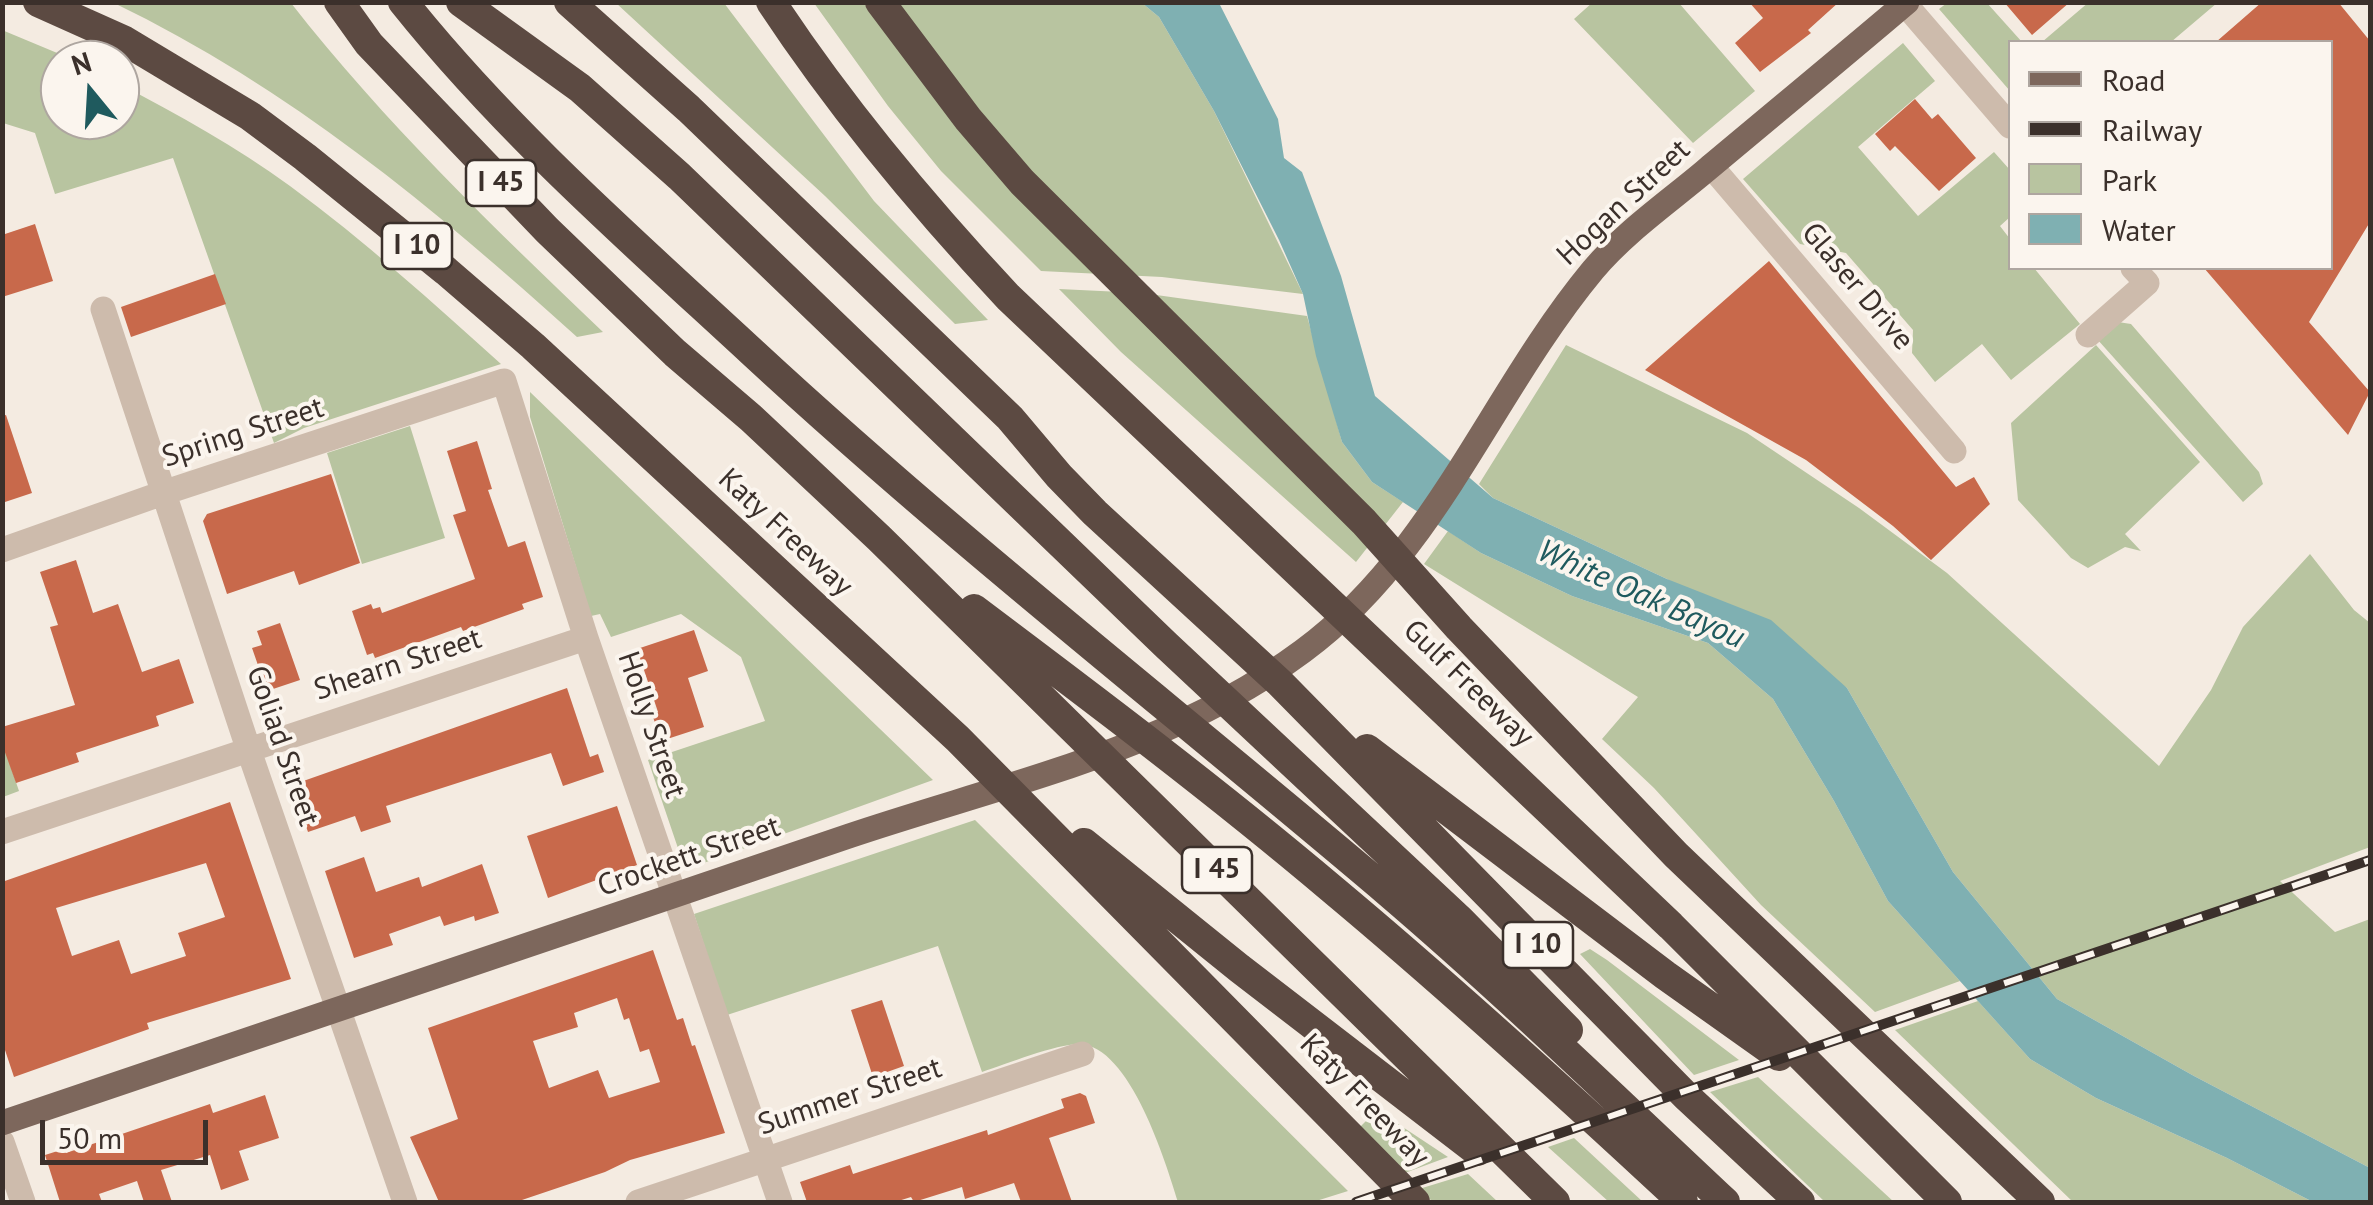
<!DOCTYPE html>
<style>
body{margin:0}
#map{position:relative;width:2373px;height:1205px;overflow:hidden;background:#f4ebe1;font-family:"PT Sans",sans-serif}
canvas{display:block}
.frame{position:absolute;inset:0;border:5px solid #3b302b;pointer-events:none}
.legend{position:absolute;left:2008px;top:40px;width:325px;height:230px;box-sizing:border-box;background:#fbf5ee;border:2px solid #aea6a0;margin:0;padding:12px 18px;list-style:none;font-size:30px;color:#3b302b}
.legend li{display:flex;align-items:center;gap:20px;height:50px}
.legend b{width:50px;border:2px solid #aea6a0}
.north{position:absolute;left:40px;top:40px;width:100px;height:100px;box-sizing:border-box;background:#fbf5ee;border:2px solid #aea6a0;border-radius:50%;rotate:342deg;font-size:28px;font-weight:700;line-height:40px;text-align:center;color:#3b302b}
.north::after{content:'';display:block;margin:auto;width:35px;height:45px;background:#1f5a5e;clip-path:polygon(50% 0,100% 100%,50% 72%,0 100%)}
.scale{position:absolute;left:40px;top:1120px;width:168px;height:45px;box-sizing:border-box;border:5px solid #3b302b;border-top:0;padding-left:12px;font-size:30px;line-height:35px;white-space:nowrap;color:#3b302b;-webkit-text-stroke:8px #fbf5ee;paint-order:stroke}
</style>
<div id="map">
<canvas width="2373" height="1205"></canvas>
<div class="frame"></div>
<ul class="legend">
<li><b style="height:12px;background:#7d675c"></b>Road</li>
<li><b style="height:12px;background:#3b302b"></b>Railway</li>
<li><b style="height:28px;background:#b8c4a0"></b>Park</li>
<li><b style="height:28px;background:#7fb0b2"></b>Water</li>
</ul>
<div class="north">N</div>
<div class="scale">50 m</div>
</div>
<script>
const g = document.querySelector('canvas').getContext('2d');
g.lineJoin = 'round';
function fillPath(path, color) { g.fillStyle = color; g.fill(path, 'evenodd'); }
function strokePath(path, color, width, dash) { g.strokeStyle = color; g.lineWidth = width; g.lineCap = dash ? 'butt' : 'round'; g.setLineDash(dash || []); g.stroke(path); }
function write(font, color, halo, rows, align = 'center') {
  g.font = font + ' "PT Sans",sans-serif'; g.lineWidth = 8; g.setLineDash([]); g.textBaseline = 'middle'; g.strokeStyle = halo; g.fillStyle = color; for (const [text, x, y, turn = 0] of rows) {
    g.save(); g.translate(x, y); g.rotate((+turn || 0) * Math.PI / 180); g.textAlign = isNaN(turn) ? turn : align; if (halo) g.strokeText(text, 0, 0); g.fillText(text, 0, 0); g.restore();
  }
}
fillPath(new Path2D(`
 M1593,2L1679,3L1755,91L1693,143L1574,19Z
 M2089,2H2217V3L2171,42H2042Z
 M114,3H291C384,122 493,227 603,332L577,337C433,207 290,88 114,3Z
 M616,3H724L874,201L988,320L955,324L825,196Z
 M814,3H1142L1159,17L1214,111L1303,294L1162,277L1041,271L941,171L888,106Z
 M1947,3H1987L2022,42H2010V91L1939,9Z
 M2,30L74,60H60V120H120V84C178,115 237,147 290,186C364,240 433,303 501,364L304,428L274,443L173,158L55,194L35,133L3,123Z
 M1903,43L1935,81L1858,147L1918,216L1994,152L2010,170V217L2000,226L2010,239V268H2034L2080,324L2011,380L1982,344L1935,382L1912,353L1913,330L1846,253L1800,244L1743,179Z
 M1059,289L1142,293L1307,316L1342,442L1372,482L1403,502L1356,562L1121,352Z
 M2118,322L2131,324L2259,472L2263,484L2243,502L2097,339Z
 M1566,345L1747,433L1859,508L1947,573L2159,766L2211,690L2243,627L2310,554L2354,610L2370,623V847L2280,881L2335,932L2370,919V1168L2194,1076L2057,999L1953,872L1847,688L1667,579L1493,498L1479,484Z
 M2096,345L2200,462L2125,534L2141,551L2125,547L2088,568L2071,558L2018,500L2011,423Z
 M530,392L933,780L698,865H688L681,857L648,760L765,721L741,657L681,614L611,637L600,614L591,616L530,417Z
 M410,426L445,538L362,564L327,453Z
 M1448,531L1481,553L1572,596L1708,643L1773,699L1834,801L1888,901L1960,981L1875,1012L1761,905L1654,788L1602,739L1638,697L1424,564Z
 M2,741L19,791L3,797H2Z
 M975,820L1348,1191L1313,1202H1178C1166,1163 1130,1045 1079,1044C1056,1044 1006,1064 982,1072L938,946L727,1015L694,914Z
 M1590,949L1607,960L1739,1060L1694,1075L1580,954Z
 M1978,1001L2030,1059L2096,1098L2227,1158L2313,1202H2073L1895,1030Z
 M1758,1077L1894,1202H1825L1710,1092Z
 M1377,1110L1448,1157L1402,1174L1359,1128Z
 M1574,1138L1643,1202H1609L1548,1147Z
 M1468,1174L1498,1202H1433L1419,1189Z`), '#b8c4a0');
fillPath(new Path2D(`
 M1142,3H1219L1278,119L1284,158L1302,172L1341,276L1375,396L1493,498L1667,579L1771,620L1847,688L1953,872L2057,999L2194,1076L2370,1168V1202H2313L2227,1158L2096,1098L2030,1059L1888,901L1834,801L1773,699L1708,643L1572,596L1481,553L1372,482L1342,442L1316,356L1303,294L1279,240L1214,111L1159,17Z`), '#7fb0b2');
fillPath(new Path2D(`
 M1749,2H1839L1808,30L1811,33L1760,72L1735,43L1763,18Z
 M2004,2H2070L2032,35Z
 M2262,2H2338L2370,41V222L2309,322L2370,392L2348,435L2204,268H2330V42H2216Z
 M1915,99L1932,119L1938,114L1976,158L1939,191L1895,146L1890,151L1875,134Z
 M35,224L53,281L2,297V235Z
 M1769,261L1956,487L1974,477L1990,504L1931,560L1893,526L1806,460L1645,370Z
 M215,274L226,304L131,337L121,307Z
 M6,415L32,493L2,503V416Z
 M477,441L492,489L488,490L508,547L525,541L543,597L522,604L524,609L463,631L461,627L375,658L373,653L367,655L352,611L371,604L373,609L380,607L382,613L475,579L453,515L466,511L447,451Z
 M331,474L360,563L299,585L294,571L227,594L203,521L207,514Z
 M76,560L93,613L118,604L142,672L179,659L194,703L156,716L159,726L76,753L79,762L16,783L2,744V727L75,705L50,627L58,625L40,572Z
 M280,623L300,680L267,691L252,648L262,645L257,631Z
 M694,630L708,671L688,678L704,727L661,741L652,714L658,712L637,649Z
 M567,688L590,757L598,754L604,772L563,786L551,753L386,806L391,822L361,832L355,816L308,832L292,785Z
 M230,802L291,979L147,1023L149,1029L14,1077L2,1041V882ZM206,863L225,917L178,933L186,956L131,974L119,940L72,956L56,908Z
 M617,806L637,865L548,898L527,836Z
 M364,857L376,892L419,877L422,887L482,864L499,913L475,921L474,916L444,926L440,916L389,934L393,945L354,958L325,871Z
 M653,950L677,1020L683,1018L692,1046L695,1045L725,1133L630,1160L605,1172L516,1202H439L410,1137L458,1119L428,1028ZM617,998L624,1020L629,1018L640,1052L649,1049L660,1082L609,1098L598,1070L549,1088L533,1041L578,1027L574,1013Z
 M882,1000L904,1066L873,1077L851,1010Z
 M1080,1093L1086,1096L1095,1123L1049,1138L1072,1202H1021L1014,1183L965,1199L962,1187L914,1202L911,1197L895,1202H807L800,1182L850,1165L853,1174L987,1130L988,1135L1064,1108L1061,1099Z
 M265,1095L279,1138L239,1151L249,1180L221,1190L210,1155L161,1170L172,1202H144L137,1181L99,1194L102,1202H60L45,1155L64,1149L66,1153L210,1104L213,1113Z`), '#c8694b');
strokePath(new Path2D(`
 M1905,4L2010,126
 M1711,166L1954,451
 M103,309L248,748L405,1202
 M2088,335L2147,283L2133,268
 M2,550L163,493L504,381L586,638L780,1202
 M2,832L586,638
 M2,1142L23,1202
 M638,1202L1082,1054`), '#cdbbac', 25);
strokePath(new Path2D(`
 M2,1123C285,1027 567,932 849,836C1003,784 1170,750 1303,651C1435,554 1491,393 1593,270C1624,233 1667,203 1704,172C1772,115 1840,59 1907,2`), '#7d675c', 25);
strokePath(new Path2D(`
 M38,2L125,41L250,116L305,157L446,271L533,346L958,739L1415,1202
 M339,2L369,44L547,230L675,353L751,418L879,538L1555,1202
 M403,2C506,131 632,241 752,352C956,541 1176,712 1388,892C1504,991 1614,1098 1725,1202
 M461,2L580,88L680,177L1166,645L1461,921L1568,1030
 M569,2L689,109L1010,418L1059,476L1095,513L1280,683L1686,1096L1800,1202
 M771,2C841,108 922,205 1008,297L1671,926L1947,1202
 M880,2L968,119L1022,182L1364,522L1459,628L1676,855L2040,1202
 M974,609C1095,700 1216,791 1332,889C1453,990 1568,1095 1683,1202
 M1367,749L1665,975L1779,1056
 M1084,843L1239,968L1477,1151`), '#5c4a42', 30);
const rail = new Path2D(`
 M1356,1202L2370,860`);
strokePath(rail, '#3b302b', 10);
strokePath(rail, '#fbf5ee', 6, [19]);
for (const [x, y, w] of [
 [501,183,70],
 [417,246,70],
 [1217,870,70],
 [1538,945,70]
]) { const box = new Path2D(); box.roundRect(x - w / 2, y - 23, w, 46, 8); g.fillStyle = '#fbf5ee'; g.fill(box); strokePath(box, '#3b302b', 2.5); }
write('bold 28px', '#3b302b', null, [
 ["I 45",501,183],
 ["I 10",417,246],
 ["I 45",1217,870],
 ["I 10",1538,945]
]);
write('30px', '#3b302b', '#fbf5ee', [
 ["Hogan Street",1624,203,-43],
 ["Glaser Drive",1857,287,50],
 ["Spring Street",243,433,-18],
 ["Katy Freeway",785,533,43],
 ["Shearn Street",398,665,-18],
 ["Gulf Freeway",1468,684,44],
 ["Holly Street",651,725,71],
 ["Goliad Street",282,746,71],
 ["Crockett Street",689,857,-19],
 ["Summer Street",850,1097,-18],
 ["Katy Freeway",1364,1101,46]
]);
write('italic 32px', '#1f5a5e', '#fbf5ee', [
 ["White Oak Bayou",1641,595,24]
]);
</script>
